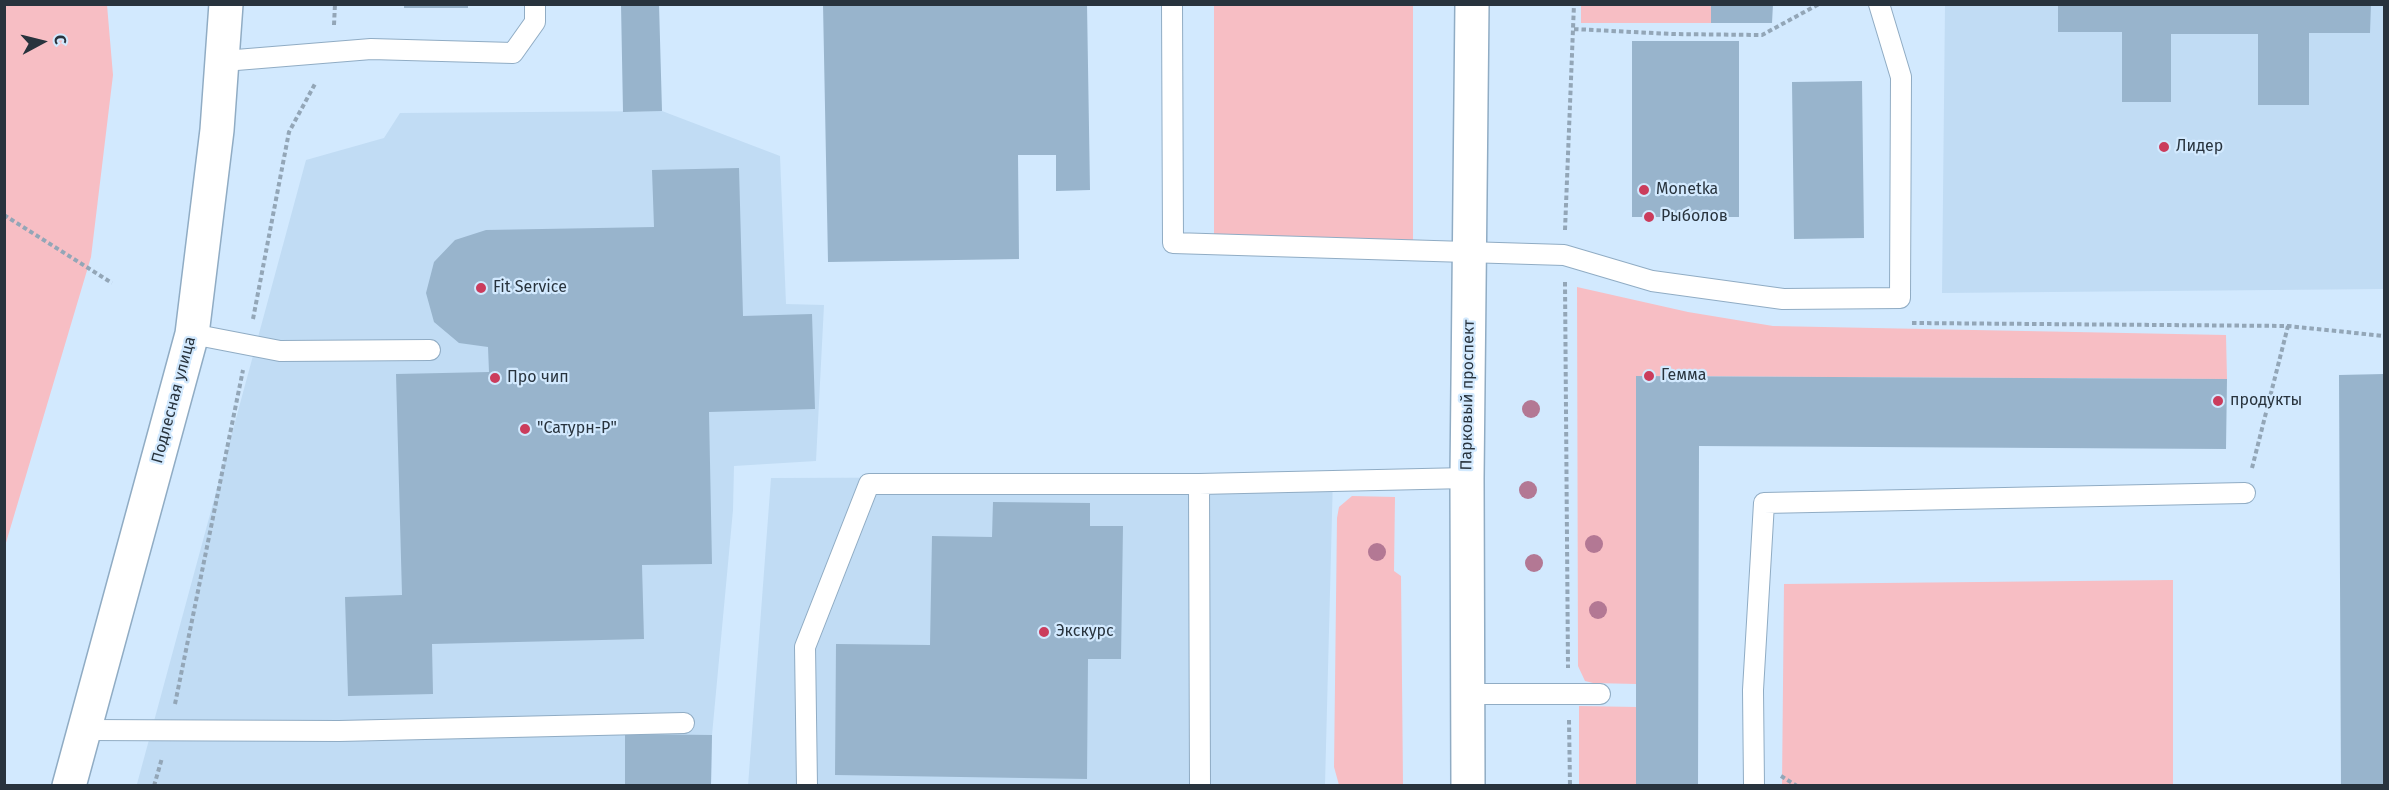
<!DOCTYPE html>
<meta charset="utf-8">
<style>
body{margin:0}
#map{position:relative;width:2389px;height:790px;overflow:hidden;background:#d2e9fe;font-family:"Fira Sans",sans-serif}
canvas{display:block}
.frame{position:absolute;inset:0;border:6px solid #28333d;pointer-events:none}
.north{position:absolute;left:12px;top:12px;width:60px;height:60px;-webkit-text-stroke:4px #d2e9fe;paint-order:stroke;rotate:83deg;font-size:16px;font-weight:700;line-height:24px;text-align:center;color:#28333d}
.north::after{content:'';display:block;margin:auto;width:21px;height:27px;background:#28333d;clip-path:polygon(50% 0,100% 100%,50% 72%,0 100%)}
</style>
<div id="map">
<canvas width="2389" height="790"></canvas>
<div class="frame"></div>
<div class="north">С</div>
</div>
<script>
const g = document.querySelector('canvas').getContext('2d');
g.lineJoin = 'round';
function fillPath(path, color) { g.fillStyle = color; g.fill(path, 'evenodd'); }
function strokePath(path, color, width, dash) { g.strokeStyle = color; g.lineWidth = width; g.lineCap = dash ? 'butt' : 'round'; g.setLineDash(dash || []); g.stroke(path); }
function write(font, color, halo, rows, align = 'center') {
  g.font = font + ' "Fira Sans",sans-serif'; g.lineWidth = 4.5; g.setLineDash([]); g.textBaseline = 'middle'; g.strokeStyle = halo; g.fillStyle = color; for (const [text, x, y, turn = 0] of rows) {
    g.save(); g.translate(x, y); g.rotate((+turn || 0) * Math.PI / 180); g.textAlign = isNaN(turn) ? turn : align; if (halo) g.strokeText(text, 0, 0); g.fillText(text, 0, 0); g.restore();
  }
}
fillPath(new Path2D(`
 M1945,5H2384V289L1942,293Z
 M662,111L780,156L786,304L824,305L816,461L734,466L733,510L712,735L711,785L137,784L306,160L384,138L400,113Z
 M1333,476L1325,785L748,786L771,478Z`), '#c1dcf4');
fillPath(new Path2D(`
 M4,5H107L113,75L91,257L5,546Z
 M1214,5H1413V240H1214Z
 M1581,5H1711V23H1581Z
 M1577,287L1688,312L1773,326L2226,335L2227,379L1636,376L1637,684L1593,683L1585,681L1578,666Z
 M1352,496L1395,497L1394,571L1401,576L1403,785H1339L1334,767L1337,518L1339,507Z
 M2173,580V785H1782L1784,584Z
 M1579,706L1637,707L1636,785H1579Z`), '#f7bec4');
fillPath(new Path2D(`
 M404,4H468V8H404Z
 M621,4H659L662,111L623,112Z
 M823,4H1087L1090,190L1056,191V155H1018L1019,259L828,262Z
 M1711,4H1773L1772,23H1711Z
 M2058,4H2371L2370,33H2309V105H2258V34H2171V102H2122V32H2058Z
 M1632,41H1739V217H1632Z
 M1862,81L1864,238L1794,239L1792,82Z
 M739,168L743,316L812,314L815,409L709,412L712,564L642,565L644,639L432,644L433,694L348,696L345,597L402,595L396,374L489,372L488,347L459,343L434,322L426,293L434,262L455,240L486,230L654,227L652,170Z
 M2384,374V786H2341L2339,375Z
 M1636,376L2227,379L2226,449L1699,446L1698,786H1636Z
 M993,502L1090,503V526H1123L1121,659H1088L1087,779L835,775L836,644L930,645L932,536L992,537Z
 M625,734L712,735L711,786H625Z`), '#98b4cc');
const lane = new Path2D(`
 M1172,4L1173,243L1564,255L1652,281L1783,299L1900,298L1901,77L1879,4
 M224,61L371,49L513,53L535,22V4
 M192,334L280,351L430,350
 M1199,484L1200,786
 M1467,694H1600
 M86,730L339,731L684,723
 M807,786L805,647L869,484H1199L1467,478
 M1754,786L1753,690L1764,503L2245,493`);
const street = new Path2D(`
 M1468,786L1467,478L1472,4`);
const primary = new Path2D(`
 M69,786L192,334L217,130L226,4`);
strokePath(lane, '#90acc4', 22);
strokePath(street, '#90acc4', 36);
strokePath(primary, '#90acc4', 36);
strokePath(new Path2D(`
 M334,25L335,4
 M1574,29L1672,34L1762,35L1819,4
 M4,215L112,283
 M1565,230L1574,4
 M1565,282L1568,668
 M253,319L289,132L316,82
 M1912,323L2288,326L2384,336
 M2252,468L2288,326
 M175,704L243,370
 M1569,720L1570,786
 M1781,776L1797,786
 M154,786L162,758`), '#93a6b7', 4, [4.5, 3]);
strokePath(lane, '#fff', 20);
strokePath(street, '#fff', 33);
strokePath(primary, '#fff', 33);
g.fillStyle = '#b37894';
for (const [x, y] of [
 [1531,409],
 [1528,490],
 [1594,544],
 [1377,552],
 [1534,563],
 [1598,610]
]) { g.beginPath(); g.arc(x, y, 9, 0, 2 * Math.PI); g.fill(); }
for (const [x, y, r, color] of [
 [2164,147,6,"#cb3c5c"],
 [1644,190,6,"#cb3c5c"],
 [1649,217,6,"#cb3c5c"],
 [481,288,6,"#cb3c5c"],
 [1649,376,6,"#cb3c5c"],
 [495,378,6,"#cb3c5c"],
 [2218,401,6,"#cb3c5c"],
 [525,429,6,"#cb3c5c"],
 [1044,632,6,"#cb3c5c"]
]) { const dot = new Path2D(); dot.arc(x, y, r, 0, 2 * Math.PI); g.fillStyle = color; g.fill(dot); strokePath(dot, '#d2e9fe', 2); }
write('16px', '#28333d', '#d2e9fe', [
 ["Лидер",2176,147],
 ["Monetka",1656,190],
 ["Рыболов",1661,217],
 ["Fit Service",493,288],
 ["Гемма",1661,376],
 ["Про чип",507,378],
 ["продукты",2230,401],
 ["\"Сатурн-Р\"",537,429],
 ["Экскурс",1056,632]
], 'left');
write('16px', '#28333d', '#d2e9fe', [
 ["Парковый проспект",1468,395,-89],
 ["Подлесная улица",174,400,-75]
]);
</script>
